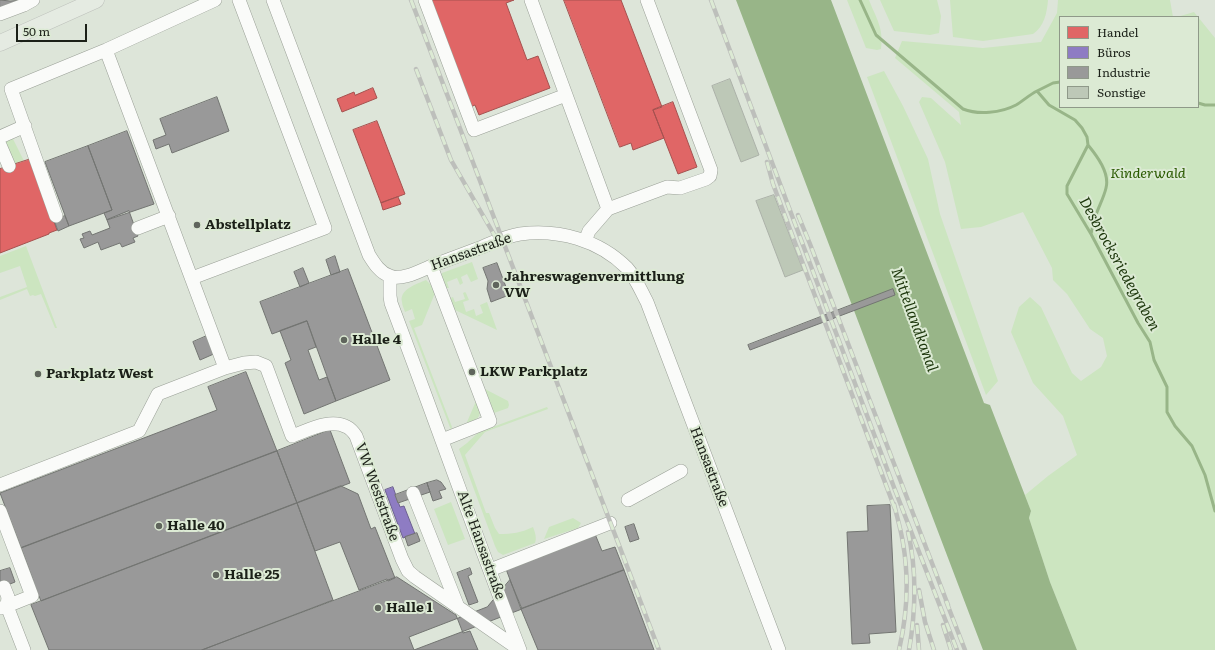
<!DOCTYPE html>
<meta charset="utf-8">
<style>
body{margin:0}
#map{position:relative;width:1215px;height:650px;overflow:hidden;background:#dde5d9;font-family:Literata,serif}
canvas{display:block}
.legend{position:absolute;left:1059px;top:16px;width:140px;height:92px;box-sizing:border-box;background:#dcead4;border:1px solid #8f9989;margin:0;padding:5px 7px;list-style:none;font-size:12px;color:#1b2018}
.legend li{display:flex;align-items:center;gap:8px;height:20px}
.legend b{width:20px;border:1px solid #8f9989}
.scale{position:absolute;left:16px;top:24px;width:71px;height:18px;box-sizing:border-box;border:2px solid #1b2018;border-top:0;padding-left:5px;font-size:12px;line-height:14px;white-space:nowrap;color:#1b2018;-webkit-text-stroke:3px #dcead4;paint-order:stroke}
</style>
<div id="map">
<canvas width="1215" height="650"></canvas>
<ul class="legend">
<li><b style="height:11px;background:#e06666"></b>Handel</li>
<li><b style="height:11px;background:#8e7cc3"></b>Büros</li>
<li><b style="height:11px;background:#999"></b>Industrie</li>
<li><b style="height:11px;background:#bdc8b7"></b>Sonstige</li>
</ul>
<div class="scale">50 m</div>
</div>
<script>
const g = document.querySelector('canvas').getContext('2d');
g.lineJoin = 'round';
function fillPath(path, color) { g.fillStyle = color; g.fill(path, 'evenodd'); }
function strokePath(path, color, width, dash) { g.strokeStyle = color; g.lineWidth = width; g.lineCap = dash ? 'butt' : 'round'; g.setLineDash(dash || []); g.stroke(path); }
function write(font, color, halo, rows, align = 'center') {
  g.font = font + ' Literata,serif'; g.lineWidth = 4; g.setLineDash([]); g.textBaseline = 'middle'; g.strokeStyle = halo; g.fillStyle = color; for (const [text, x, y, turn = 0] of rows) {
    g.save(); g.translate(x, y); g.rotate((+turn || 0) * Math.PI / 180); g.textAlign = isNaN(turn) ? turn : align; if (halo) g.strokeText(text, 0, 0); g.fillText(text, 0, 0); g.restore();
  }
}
fillPath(new Path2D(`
 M847,0H869C876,18 884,28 881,49L877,50L866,48Z
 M880,0H937L941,16L939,33L930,35L894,31Z
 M950,0H1048C1047,13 1044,27 1033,34L983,41L953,37Z
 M1058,0H1170L1173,17H1060V107H1198V17H1177L1194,12L1215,38V650H1077L1050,582L1029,518L1031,511L1025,495L1048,476L1077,455L1063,416L1033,383L1011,332L1019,307L1030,297L1041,307L1072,373L1081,381L1101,367L1107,356L1103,338L1090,329L1067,294L1053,280L1052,268L1023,212L981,227L961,229L945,162L919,102L922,97L931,98L961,125L959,112L895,58L902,41L983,48L1041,42L1057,13Z
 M884,71L903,106L928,159L940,214L998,381L986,395L867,77Z
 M12,137L24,161L13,164L3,140Z
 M26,246L57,328H55L41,294L35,296L33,295L30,296L27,289L0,300V297L27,287L20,266L0,273V256Z
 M472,262L478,279L471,282L467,274L461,277L463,283L460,285L457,278L447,282L449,288H445L441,280L442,273Z
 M426,280L434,288L435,293L422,325L414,328L452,427L451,430L409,321L415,319L412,309L405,312C404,309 402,305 402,302C399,289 417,284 426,280Z
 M465,292L466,293L469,300L463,302L466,312L474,309L476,316L483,313L480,305L487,302L497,330L455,310L451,306L449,300L451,298L453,297L455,302L465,299L463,293Z
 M485,389L508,401L509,405L508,408L494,413Z
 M476,401C482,415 482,418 467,423V422Z
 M547,407L548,409L485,432L465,455L486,513H489L495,528L499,534C513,534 520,533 533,527C535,532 537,538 535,543L503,555L498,552L495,546L459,449L467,443L479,432Z
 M451,502L465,539L448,545L434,509Z
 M573,518L581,523L578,528L544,539L549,527Z`), '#cce5c0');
fillPath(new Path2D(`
 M736,0H831L984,403L990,405L1031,511L1029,518L1050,582L1077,650H983Z
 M1093,214H1095L1103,228L1097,232L1089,218Z`), '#98b588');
const shops = new Path2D(`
 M428,0H514L506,3L527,60L538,56L550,88L479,115L475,105L468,108Z
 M564,0H621L662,107L653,110L664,138L633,150L631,143L620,147Z
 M373,88L377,98L342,112L337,99L354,92L355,95Z
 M673,102L697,167L678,174L653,110Z
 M377,121L405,194L381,203L353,130Z
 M31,159L57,230L49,233V234L0,253V169Z
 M398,197L401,204L383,210L381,203Z`);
fillPath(shops, '#e06666');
strokePath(shops, '#a5514f', 1);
const offices = new Path2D(`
 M393,487L400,507L404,506L415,534L403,538L385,490Z`);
fillPath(offices, '#8e7cc3');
strokePath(offices, '#6c6090', 1);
const industry = new Path2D(`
 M0,0L10,1L28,0L0,10Z
 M217,97L229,131L172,153L169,144L156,149L153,140L166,135L160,119Z
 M127,131L154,204L107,220L104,213L112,210L88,146Z
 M88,146L112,210L69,226L45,162Z
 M129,211L138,236L133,238L135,242L122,247L120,243L101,250L98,242L84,248L80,239L84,238L82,234L90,231L92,235L110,228L107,220Z
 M65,216L69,226L58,231L54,220Z
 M335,256L340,272L331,275L326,260Z
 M497,263L509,295L491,302L487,289L488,281L483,268Z
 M303,268L309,283L300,287L294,272Z
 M348,269L390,380L336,401L307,321L272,334L260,302Z
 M893,289L895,295L750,350L748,345Z
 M307,321L316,347L308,350L319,380L327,377L336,401L304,414L285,363L291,360L280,331Z
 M209,335L216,353L200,360L193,342Z
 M246,372L277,451L21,548L0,493L217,410L208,387Z
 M330,430L350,483L297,503L277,451Z
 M277,451L297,503L41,601L39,596L37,597L31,581L33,580L21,548Z
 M437,480L441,482L446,489L439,491L442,498L433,501L427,483Z
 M427,483L430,492L398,503L395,495Z
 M341,486L358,494L371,529L375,527L395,578L388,581L387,579L359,590L340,542L315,551L297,503Z
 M297,503L333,600L202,650H49L31,605Z
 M890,505L896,632L869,634L870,643L852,644L847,532L868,531L867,506Z
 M634,524L639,539L630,542L625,527Z
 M417,533L420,541L408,546L405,537Z
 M595,534L602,551L615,547L624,570L521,609L506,569Z
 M10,568L15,582L0,588V571Z
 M470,568L472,574L468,576L478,602L469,605L457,573Z
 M624,570L654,650H538L521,609Z
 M397,577L456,615L463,633L470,631L478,650H202Z
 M510,580L522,609L414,650L409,637L487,607Z`);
fillPath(industry, '#999');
strokePath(industry, '#737572', 1);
strokePath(new Path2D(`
 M860,0L876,35L963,109C978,115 1001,113 1016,105C1023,101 1029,95 1037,91L1049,105L1075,120L1082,128L1087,137L1088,145L1067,186V194L1091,234L1138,323L1150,342L1154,360L1167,387V412L1175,426L1192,446L1205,475L1215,511
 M1037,91L1053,83L1060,82
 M1198,103L1205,105H1215
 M1088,145C1097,156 1110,173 1106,188C1104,197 1099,206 1096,215
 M1091,234L1093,225`), '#98b588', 3);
const building = new Path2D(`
 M730,79L759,155L741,162L712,86Z
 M774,195L803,270L785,277L756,201Z`);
fillPath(building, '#bdc8b7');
strokePath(building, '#abb1a8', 1);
const minor = new Path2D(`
 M273,0L369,255C374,263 380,273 390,276C403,281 421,270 434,265C450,259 466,253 482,247C494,242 507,236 520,234C559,229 599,240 627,268C636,278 641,291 647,302L779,650
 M425,0L474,130L566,95
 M531,0L608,209L589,231L585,241
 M0,14L24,5L33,0
 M106,50L225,368
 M0,137L25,126
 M0,145L9,166
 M608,209L667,187L680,188L706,179L710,176L711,170L647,0
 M56,216L11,89L106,50L215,0
 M138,228L169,216
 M431,266L490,421L442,440
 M390,276V296L391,303C435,419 475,535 520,650
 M192,278L325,228L239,0
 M0,485L139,431L158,394L225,368L244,363L256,362L266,366L292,436C309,430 330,418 347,427C351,429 354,433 356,436L402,559L408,571L415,577L520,650
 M413,493L458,607
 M628,500L681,471
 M0,511L32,596L7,606L24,650
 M490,570L610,523
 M1,608L7,606L8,597L4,587`);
const major = new Path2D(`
 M0,43L96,0`);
strokePath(minor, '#9aa097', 14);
strokePath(major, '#bdc0bb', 17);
strokePath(minor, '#fafbf9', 13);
strokePath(major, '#e5ebe2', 16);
const rail = new Path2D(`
 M411,0L659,650
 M711,0L895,490L957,650
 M416,69L451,160L496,238
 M767,162L773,184L895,509
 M798,215L810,244L948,605
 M894,504C897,517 901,530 903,543C909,578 907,616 899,650
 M908,532C917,571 916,610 909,650
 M919,590L925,622L934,650
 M946,601L965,650
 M917,625L919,650
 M943,625L951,650`);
strokePath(rail, '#bdbfbb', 4.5);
strokePath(rail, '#dcead4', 3, [9]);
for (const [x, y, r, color] of [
 [197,225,4,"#5f655c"],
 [496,285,4,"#5f655c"],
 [344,340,4,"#5f655c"],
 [472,372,4,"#5f655c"],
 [38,374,4,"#5f655c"],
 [159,526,4,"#5f655c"],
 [216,575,4,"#5f655c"],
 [378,608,4,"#5f655c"]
]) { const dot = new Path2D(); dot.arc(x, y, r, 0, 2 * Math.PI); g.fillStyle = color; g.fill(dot); strokePath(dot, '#dcead4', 1.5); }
write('italic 14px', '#2a5a00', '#dcead4', [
 ["Kinderwald",1148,174]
]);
write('bold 14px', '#1b2018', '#dcead4', [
 ["Abstellplatz",205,225],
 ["Jahreswagenvermittlung",504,277],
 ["VW",504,293],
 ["Halle 4",352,340],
 ["LKW Parkplatz",480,372],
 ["Parkplatz West",46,374],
 ["Halle 40",167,526],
 ["Halle 25",224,575],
 ["Halle 1",386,608]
], 'left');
write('14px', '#1b2018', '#dcead4', [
 ["Hansastraße",471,252,-20],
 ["Hansastraße",709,467,69],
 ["VW Weststraße",377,492,70],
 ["Alte Hansastraße",481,545,70]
]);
write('italic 15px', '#1c360b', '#dcead4', [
 ["Desbrocksriedegraben",1119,264,61],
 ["Mittellandkanal",914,320,70]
]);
</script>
